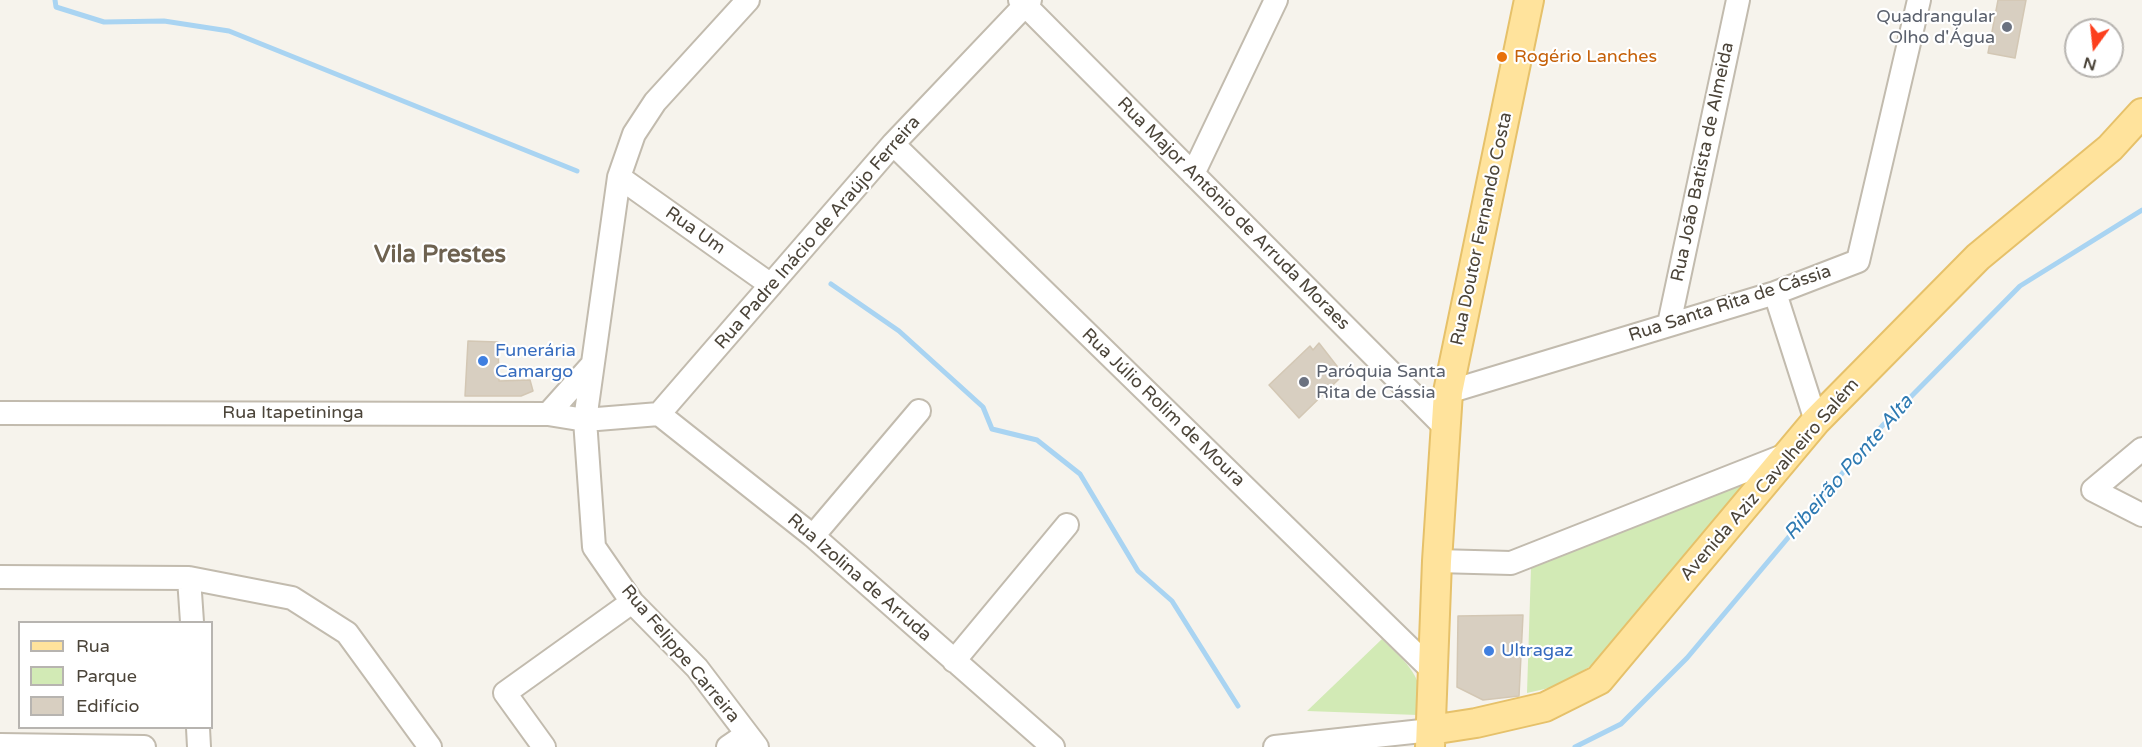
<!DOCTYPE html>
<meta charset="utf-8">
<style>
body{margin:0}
#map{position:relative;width:2142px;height:747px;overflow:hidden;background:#f6f3ec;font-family:"Varela Round",sans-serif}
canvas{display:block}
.legend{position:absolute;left:18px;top:621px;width:195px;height:108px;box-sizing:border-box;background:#fff;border:2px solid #b7b4b0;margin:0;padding:8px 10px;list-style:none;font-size:18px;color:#4b4439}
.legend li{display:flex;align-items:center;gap:12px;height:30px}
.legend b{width:30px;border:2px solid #b7b4b0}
.north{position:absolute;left:2064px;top:18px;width:60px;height:60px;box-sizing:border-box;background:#fff;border:2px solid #b7b4b0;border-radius:50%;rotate:195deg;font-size:16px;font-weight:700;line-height:24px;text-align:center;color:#4b4439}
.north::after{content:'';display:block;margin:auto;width:21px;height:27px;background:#fc3f1d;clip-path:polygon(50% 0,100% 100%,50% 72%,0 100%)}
</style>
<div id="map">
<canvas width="2142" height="747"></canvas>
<ul class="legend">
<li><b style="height:8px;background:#ffe39c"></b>Rua</li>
<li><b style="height:16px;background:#d2eab5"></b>Parque</li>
<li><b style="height:16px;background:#d8cfc1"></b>Edifício</li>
</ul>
<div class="north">N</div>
</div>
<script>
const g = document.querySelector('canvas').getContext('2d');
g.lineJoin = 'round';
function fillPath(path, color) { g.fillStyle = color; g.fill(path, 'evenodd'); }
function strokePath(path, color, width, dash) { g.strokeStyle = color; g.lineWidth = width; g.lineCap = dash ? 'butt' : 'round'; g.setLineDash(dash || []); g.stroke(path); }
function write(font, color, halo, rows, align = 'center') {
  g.font = font + ' "Varela Round",sans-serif'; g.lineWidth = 4.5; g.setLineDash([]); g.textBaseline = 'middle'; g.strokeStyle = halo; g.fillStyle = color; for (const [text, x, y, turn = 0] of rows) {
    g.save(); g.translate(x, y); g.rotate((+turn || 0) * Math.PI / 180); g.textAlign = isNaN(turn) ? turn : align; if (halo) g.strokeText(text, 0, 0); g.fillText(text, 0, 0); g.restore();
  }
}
fillPath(new Path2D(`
 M1747,483L1602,659L1558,686L1527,693L1531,567Z
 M1382,639C1406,663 1428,678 1418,715L1307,711Z`), '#d2eab5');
strokePath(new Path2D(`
 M55,0L56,7L104,22L164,21L229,31L577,171
 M831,284L899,331L983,407L992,429L1037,440L1080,474L1138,571L1172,601L1238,706
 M1575,747L1621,724L1687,658L1882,426L2020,286L2142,210`), '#a9d4f2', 5);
const building = new Path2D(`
 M1998,0H2026L2015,58L1988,53Z
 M468,341L498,342L499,381L530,380L533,391L521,396H465Z
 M1319,343L1340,370L1336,374L1339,379L1299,418L1269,385L1310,346L1313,350Z
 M1523,615L1519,696L1483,700L1457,687L1458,616Z`);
fillPath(building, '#d8cfc1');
strokePath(building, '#d3c7b4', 1.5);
const minor = new Path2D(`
 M748,0L655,102L634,134L619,177L585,420L594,547L632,602L697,668L757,747
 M1020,0L1445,427
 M893,144L1433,671
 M1193,174L1276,0
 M619,177L771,285
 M1775,293L1816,421
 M1669,324L1738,0
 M1448,392L1775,293L1858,261L1919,0
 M0,413L548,414L585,420L659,414L893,144L1030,0
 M548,414L591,366
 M659,414L813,536L1053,747
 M2142,449L2093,490L2142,515
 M813,536L919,411
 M1437,561L1511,563L1788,454
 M0,577L189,578L292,598L347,633L430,747
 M189,578L192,622
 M954,661L1067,525
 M198,728L199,747
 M0,745L144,747
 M544,747L505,693L632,602
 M728,747L747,734
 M1275,747L1431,730`);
const major = new Path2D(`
 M1431,730L1476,723L1545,707L1599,680L1816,421L1978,257L2110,148L2142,113
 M1430,747L1437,561L1448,392L1529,0`);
strokePath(minor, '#c2bbae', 26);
strokePath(major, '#e6c16a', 32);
strokePath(minor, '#fff', 22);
strokePath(major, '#ffe39c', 28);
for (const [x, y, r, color] of [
 [2007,27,6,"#6b7280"],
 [1502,57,6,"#e8710a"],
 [483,361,6,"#3f7fe0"],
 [1304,382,6,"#6b7280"],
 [1489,651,6,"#3f7fe0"]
]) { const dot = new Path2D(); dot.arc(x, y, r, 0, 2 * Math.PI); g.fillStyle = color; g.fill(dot); strokePath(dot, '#fff', 2); }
write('18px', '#5b616d', '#fff', [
 ["Quadrangular",1995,17],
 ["Olho d'Água",1995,38],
 ["Paróquia Santa",1316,372,"left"],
 ["Rita de Cássia",1316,393,"left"]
], 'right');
write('18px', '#c56008', '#fff', [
 ["Rogério Lanches",1514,57]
], 'left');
write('18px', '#4b4439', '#fff', [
 ["Rua João Batista de Almeida",1703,162,-78],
 ["Rua Major Antônio de Arruda Moraes",1233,214,45],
 ["Rua Doutor Fernando Costa",1482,229,-78],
 ["Rua Um",695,231,35],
 ["Rua Padre Inácio de Araújo Ferreira",818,233,-49],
 ["Rua Santa Rita de Cássia",1730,304,-18],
 ["Rua Júlio Rolim de Moura",1163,408,44],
 ["Rua Itapetininga",293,413],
 ["Avenida Aziz Cavalheiro Salém",1770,480,-49],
 ["Rua Izolina de Arruda",859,578,41],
 ["Rua Felippe Carreira",680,654,50]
]);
write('18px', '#366cbe', '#fff', [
 ["Funerária",495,351],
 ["Camargo",495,372],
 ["Ultragaz",1501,651]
], 'left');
write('italic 20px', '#2e7ab2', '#fff', [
 ["Ribeirão Ponte Alta",1849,468,-49]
]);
write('bold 24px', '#6e6250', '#fff', [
 ["Vila Prestes",440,256]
]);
</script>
